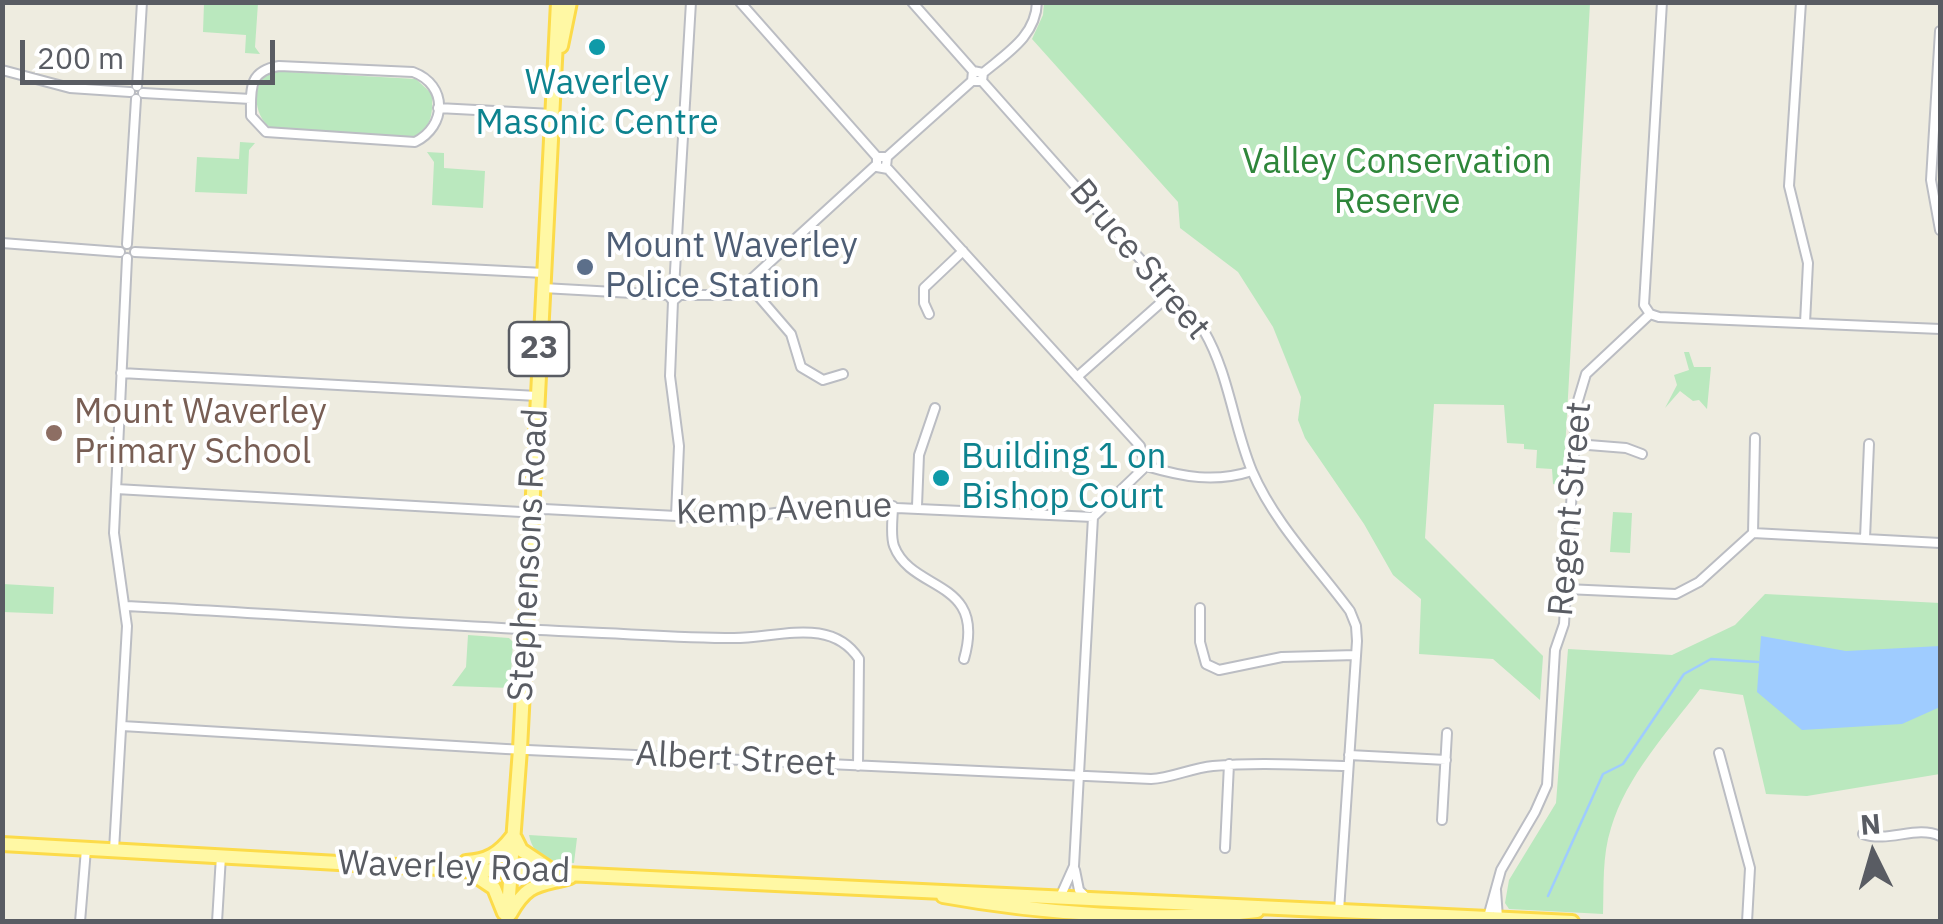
<!DOCTYPE html>
<style>
body{margin:0}
#map{position:relative;width:1943px;height:924px;overflow:hidden;background:#eeece0;font-family:"IBM Plex Sans",sans-serif}
canvas{display:block}
.frame{position:absolute;inset:0;border:5px solid #595c63;pointer-events:none}
.north{position:absolute;left:1823px;top:804px;width:100px;height:100px;-webkit-text-stroke:8px #fff;paint-order:stroke;rotate:355deg;font-size:28px;font-weight:700;line-height:40px;text-align:center;color:#595c63}
.north::after{content:'';display:block;margin:auto;width:35px;height:45px;background:#595c63;clip-path:polygon(50% 0,100% 100%,50% 72%,0 100%)}
.scale{position:absolute;left:20px;top:40px;width:255px;height:45px;box-sizing:border-box;border:5px solid #595c63;border-top:0;padding-left:12px;font-size:30px;line-height:35px;white-space:nowrap;color:#595c63;-webkit-text-stroke:8px #fff;paint-order:stroke}
</style>
<div id="map">
<canvas width="1943" height="924"></canvas>
<div class="frame"></div>
<div class="north">N</div>
<div class="scale">200 m</div>
</div>
<script>
const g = document.querySelector('canvas').getContext('2d');
g.lineJoin = 'round';
function fillPath(path, color) { g.fillStyle = color; g.fill(path, 'evenodd'); }
function strokePath(path, color, width, dash) { g.strokeStyle = color; g.lineWidth = width; g.lineCap = dash ? 'butt' : 'round'; g.setLineDash(dash || []); g.stroke(path); }
function write(font, color, halo, rows, align = 'center') {
  g.font = font + ' "IBM Plex Sans",sans-serif'; g.lineWidth = 8; g.setLineDash([]); g.textBaseline = 'middle'; g.strokeStyle = halo; g.fillStyle = color; for (const [text, x, y, turn = 0] of rows) {
    g.save(); g.translate(x, y); g.rotate((+turn || 0) * Math.PI / 180); g.textAlign = isNaN(turn) ? turn : align; if (halo) g.strokeText(text, 0, 0); g.fillText(text, 0, 0); g.restore();
  }
}
fillPath(new Path2D(`
 M204,3H258L255,47L260,54L245,53L246,35L203,32Z
 M1044,3H1590L1563,486L1553,484L1552,469L1536,468L1537,450L1524,449V444L1507,443L1504,405L1434,404L1425,538L1543,656L1540,700L1493,659L1419,654L1421,599L1393,575L1364,524L1305,438L1298,420L1301,397L1273,327L1238,272L1180,228L1178,202L1032,39L1043,15Z
 M272,71L416,79L432,94C433,112 432,126 416,137L271,128C253,116 250,81 272,71Z
 M240,142L255,143L249,150L247,194L195,192L197,157L239,159Z
 M427,152L444,153V168L485,171L483,208L432,205L434,162Z
 M1684,352H1689L1694,367H1711L1707,409L1699,400L1693,401L1680,391L1665,408L1677,385L1674,375L1689,370Z
 M1613,512L1632,513L1630,553L1610,552Z
 M3,584L54,587L53,614L3,612Z
 M1765,594L1940,603V774L1807,796L1766,794L1743,695L1700,689C1667,733 1627,775 1611,828C1602,856 1604,886 1603,914L1509,909L1505,903L1509,880L1556,803L1568,649L1672,655L1735,625Z
 M468,635L509,638L513,642L510,688L452,686L466,667Z
 M529,835L577,838L574,863C552,861 534,860 529,835Z`), '#bae8be');
fillPath(new Path2D(`
 M1761,636L1846,651L1940,646V707L1902,724L1802,730L1757,692Z`), '#9fccff');
strokePath(new Path2D(`
 M1548,896L1603,774L1623,764L1684,674L1711,659L1758,662`), '#9fccff', 2.5);
const minor = new Path2D(`
 M740,2L877,157
 M912,2L973,71
 M1801,2L1789,186L1808,263L1805,323
 M1940,31L1931,180L1940,230
 M279,66L413,72C448,85 447,126 415,142L266,132L251,116C251,89 248,71 279,66Z
 M2,70L70,88L130,92
 M983,73C1007,53 1036,36 1037,2
 M982,81H972L973,71L983,73L982,81L1204,331C1229,374 1233,425 1252,471C1275,524 1316,565 1350,611L1356,626L1357,641L1339,911
 M137,86L142,2
 M143,93L251,99
 M438,108L552,114
 M887,157L972,81
 M886,167L887,157H877V167L888,169L1140,446L1146,466
 M2,243L120,252
 M127,244L136,99
 M135,252L544,273
 M747,283L791,334L801,367L823,380L843,374
 M543,288L668,295
 M674,288L691,2
 M680,295L673,301L668,295L674,288L680,295H734L876,165
 M673,301L670,376L679,446L676,516
 M929,314L924,303V288L963,251
 M1650,314L1644,305L1662,2
 M121,373L537,396
 M1077,377L1173,292
 M1576,444L1626,448L1642,454
 M1146,466C1183,477 1215,483 1252,471
 M116,489L521,512L544,509L733,519L831,505L1093,517
 M893,506C893,517 890,535 894,546C912,593 987,578 964,659
 M917,506L919,455L935,408
 M1753,533L1755,438
 M1865,538L1869,444
 M1566,589L1676,594L1699,582L1753,533L1940,543
 M127,606C279,614 430,625 582,632C632,634 683,638 734,638C778,638 831,616 859,659L858,766
 M1200,608V642L1206,664L1219,670L1282,657L1356,655
 M122,726L506,749L1151,779C1172,778 1191,768 1213,766C1257,762 1303,765 1348,766
 M1719,753L1750,868L1747,922
 M1349,755L1446,760
 M1442,820L1447,733
 M1863,834C1889,843 1916,825 1940,836
 M1225,848L1229,764
 M114,850L127,626L114,533L127,258
 M1075,870L1079,890L1086,897
 M1496,890L1498,918
 M1061,895L1074,866L1093,517L1146,466
 M1488,917L1501,870L1535,812L1547,785L1555,650L1564,624L1577,404L1586,374L1650,314L1659,317L1940,329
 M80,922L86,849
 M217,922L221,856`);
const primary = new Path2D(`
 M561,46L570,2
 M515,838L521,850L551,870
 M2,844L356,864L1572,922
 M466,862C487,861 499,854 512,837
 M467,870L494,888L504,913
 M943,896C1036,913 1163,923 1257,911
 M510,914C528,882 538,886 570,877
 M507,922L520,749L558,2`);
strokePath(minor, '#bbbdc3', 12);
strokePath(primary, '#fcdb4a', 18);
strokePath(minor, '#fff', 8);
strokePath(primary, '#fff8a4', 12);
for (const [x, y, r, color] of [
 [597,47,10,"#0f9aa8"],
 [585,267,10,"#5c6f8a"],
 [54,433,10,"#8d6e63"],
 [941,478,10,"#0f9aa8"]
]) { const dot = new Path2D(); dot.arc(x, y, r, 0, 2 * Math.PI); g.fillStyle = color; g.fill(dot); strokePath(dot, '#fff', 4); }
for (const [x, y, w] of [
 [539,349,60]
]) { const box = new Path2D(); box.roundRect(x - w / 2, y - 27, w, 54, 8); g.fillStyle = '#fff'; g.fill(box); strokePath(box, '#595c63', 2.5); }
write('bold 32px', '#595c63', null, [
 ["23",539,349]
]);
write('35px', '#0d838f', '#fff', [
 ["Waverley",597,84],
 ["Masonic Centre",597,124],
 ["Building 1 on",961,458,"left"],
 ["Bishop Court",961,498,"left"]
]);
write('35px', '#2e863a', '#fff', [
 ["Valley Conservation",1397,163],
 ["Reserve",1397,203]
]);
write('35px', '#4e5e75', '#fff', [
 ["Mount Waverley",605,247],
 ["Police Station",605,287]
], 'left');
write('35px', '#595c63', '#fff', [
 ["Bruce Street",1139,260,50],
 ["Regent Street",1571,509,-85],
 ["Kemp Avenue",784,510,-2],
 ["Stephensons Road",529,555,-87],
 ["Albert Street",736,760,3],
 ["Waverley Road",454,868,2]
]);
write('35px', '#785e54', '#fff', [
 ["Mount Waverley",74,413],
 ["Primary School",74,453]
], 'left');
</script>
